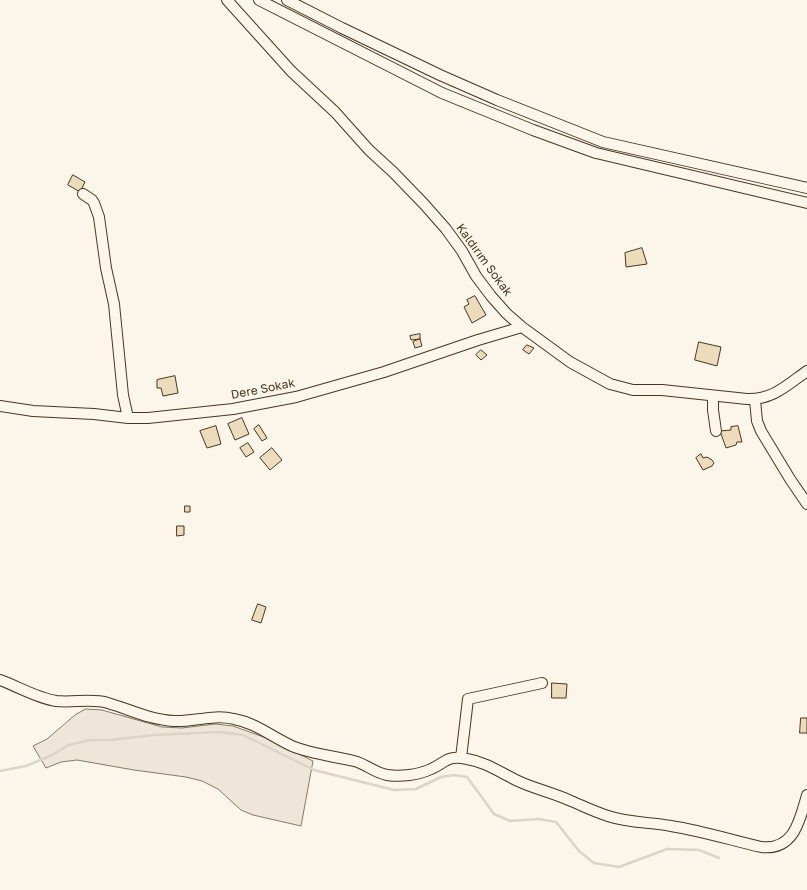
<!DOCTYPE html>
<meta charset="utf-8">
<style>
body{margin:0}
canvas{display:block;background:#fbf6e9}
</style>
<canvas width="807" height="890"></canvas>
<script>
const g = document.querySelector('canvas').getContext('2d');
g.lineJoin = 'round';
function fillPath(path, color) { g.fillStyle = color; g.fill(path, 'evenodd'); }
function strokePath(path, color, width, dash) { g.strokeStyle = color; g.lineWidth = width; g.lineCap = dash ? 'butt' : 'round'; g.setLineDash(dash || []); g.stroke(path); }
function write(font, color, halo, rows, align = 'center') {
  g.font = font + ' "Golos Text",sans-serif'; g.lineWidth = 3; g.setLineDash([]); g.textBaseline = 'middle'; g.strokeStyle = halo; g.fillStyle = color; for (const [text, x, y, turn = 0] of rows) {
    g.save(); g.translate(x, y); g.rotate((+turn || 0) * Math.PI / 180); g.textAlign = isNaN(turn) ? turn : align; if (halo) g.strokeText(text, 0, 0); g.fillText(text, 0, 0); g.restore();
  }
}
const green = new Path2D(`
 M86,709L102,710L162,727L182,728L215,724L233,726L269,739L313,761L301,826L253,815L241,810L218,789L202,781L186,777L134,770L77,760L61,762L46,768L33,746L47,739L75,715Z`);
fillPath(green, '#ede6d9');
strokePath(green, '#887966', 1);
strokePath(new Path2D(`
 M0,771L26,766L50,756L69,745L90,740H110L154,735L219,732L243,735L314,770L394,790L416,789L441,777L454,775L467,777L494,814L510,821L539,819L556,822L579,851L594,863L619,867L667,849L699,850L719,858`), '#dcd4c6', 2.5);
const building = new Path2D(`
 M73,175L85,182L80,192L68,185Z
 M642,248L647,264L626,267L625,253Z
 M475,296L486,315L472,323L464,307L469,304L467,300Z
 M420,334V339L411,340L410,336Z
 M420,339L422,346L415,348L413,342Z
 M699,342L721,347L717,366L695,360Z
 M527,345L534,348L529,354L523,350Z
 M481,350L487,355L481,360L476,355Z
 M175,376L178,393L163,396L161,388H157V380Z
 M242,418L249,434L235,440L228,424Z
 M259,425L267,438L262,441L254,429Z
 M216,426L221,444L207,448L200,431Z
 M738,426L742,442H737L736,445L726,448L720,431L731,430V427Z
 M248,443L254,452L246,457L240,448Z
 M272,448L282,460L270,470L260,458Z
 M701,454L703,458L707,457L712,460L714,463L712,466L703,470L696,458Z
 M185,506H190V512H185Z
 M177,526H184V535L177,536Z
 M258,604L266,607L261,623L252,620Z
 M552,683L567,684L566,698H552Z
 M801,718H807V733H800Z`);
fillPath(building, '#ecdcbc');
strokePath(building, '#4a3520', 1);
const minor = new Path2D(`
 M227,0L291,71L335,112L369,150L393,172L424,204L446,229L462,251L476,276L491,296L507,314L522,327L570,362L610,384L633,390H662L747,399C773,400 787,385 807,371
 M259,0L442,93L533,130L596,153L807,203
 M287,0L342,28L440,75L497,100L603,142L807,188
 M83,194L92,200L94,203L99,217L106,268L114,304L123,395L128,418
 M713,397V410L716,431
 M755,400L757,421L761,431L790,479L807,504
 M0,406L33,411L94,414L128,418H148L233,409L296,397L384,372L478,340L522,327
 M0,680C19,687 37,698 56,701C74,703 91,698 108,703C131,710 151,720 174,721C194,722 213,714 234,719C256,723 272,737 292,746C311,754 333,756 354,761C366,764 375,773 387,775C400,777 419,775 431,769C447,762 446,755 467,759C486,762 501,773 518,781C535,789 554,793 571,801C583,806 595,812 608,816C629,823 650,822 671,826C702,831 731,840 761,847C794,851 800,820 807,795
 M461,758L468,699L542,683`);
strokePath(minor, '#4a3520', 12);
strokePath(minor, '#fbf6e9', 10);
write('12px', '#4a3520', '#fbf6e9', [
 ["Kaldırım Sokak",484,260,54],
 ["Dere Sokak",263,389,-11]
]);
</script>
